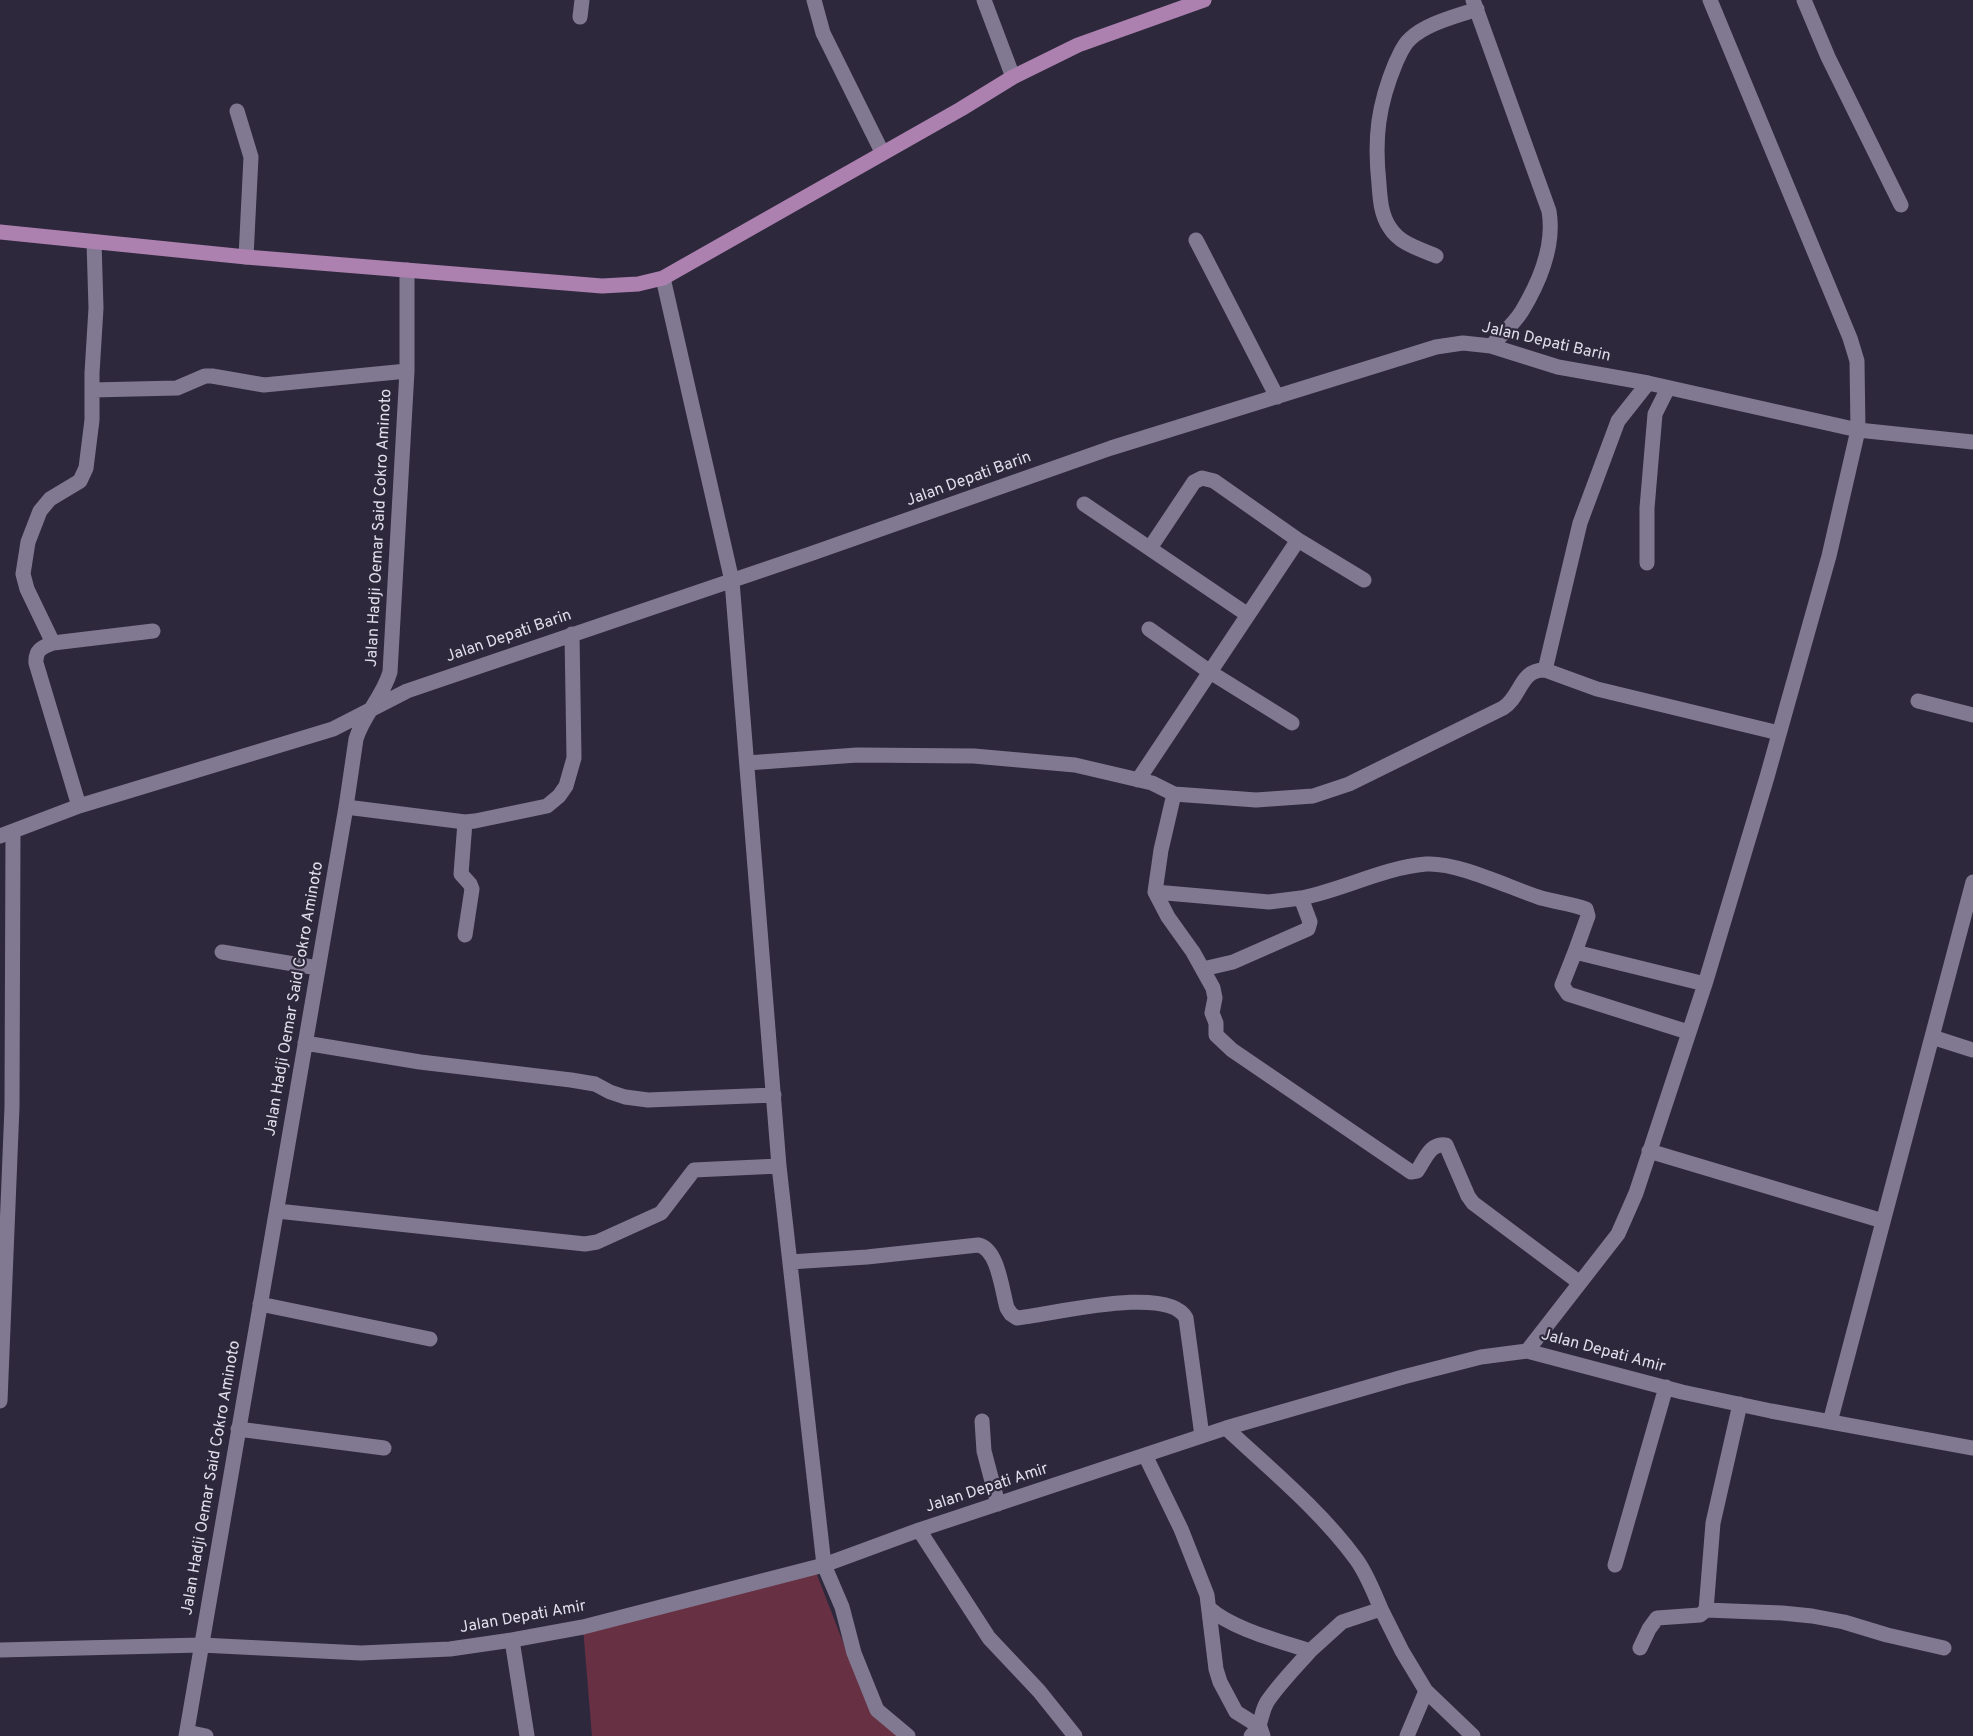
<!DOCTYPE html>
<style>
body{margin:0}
canvas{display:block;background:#2e283c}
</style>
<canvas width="1973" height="1736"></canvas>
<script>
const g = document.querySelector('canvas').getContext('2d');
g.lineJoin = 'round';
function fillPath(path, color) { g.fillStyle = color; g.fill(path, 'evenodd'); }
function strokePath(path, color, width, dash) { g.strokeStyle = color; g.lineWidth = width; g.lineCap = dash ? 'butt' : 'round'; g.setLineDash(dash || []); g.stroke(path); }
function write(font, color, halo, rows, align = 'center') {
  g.font = font + ' Overpass,sans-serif'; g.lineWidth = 4.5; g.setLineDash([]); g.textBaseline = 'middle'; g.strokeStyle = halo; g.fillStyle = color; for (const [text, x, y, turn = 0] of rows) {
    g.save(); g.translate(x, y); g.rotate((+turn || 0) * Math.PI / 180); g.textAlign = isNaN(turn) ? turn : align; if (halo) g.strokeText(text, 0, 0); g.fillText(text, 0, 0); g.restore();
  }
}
fillPath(new Path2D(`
 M814,1567L848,1655L903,1736H592L583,1627Z`), '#683143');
strokePath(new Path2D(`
 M814,0L823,33L882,152
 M984,0L1013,77
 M1473,0L1549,211C1555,246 1540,281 1522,311C1514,324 1501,335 1491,346
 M1804,0L1828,57L1901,205
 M580,17L582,0
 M237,111L251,157L246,257
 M1196,240L1277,397
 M1436,256C1420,249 1400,244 1390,228C1381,215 1380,199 1379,184C1374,138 1378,105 1396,62C1400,54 1403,45 1410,39C1427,23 1455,17 1477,9
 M663,278L732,581L779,1166L824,1565L842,1607L854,1653L877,1710L908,1736
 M92,390L177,388L205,376H212L264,385L407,371
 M1084,504L1248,615
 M1150,548L1194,482L1202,478L1214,481L1298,540L1364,580
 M1647,563V508L1655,414L1668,388
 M1149,629L1210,672L1292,723
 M53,643L27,589L23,574L28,542L40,511L50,499L80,481L86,468L92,420V373L96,308L94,242
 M1545,670L1580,523L1618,421L1648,383
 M1918,701L1973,715
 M747,763L857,755L974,756L1075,765L1152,783L1174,794
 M1138,780L1298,540
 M79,806L36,663C35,650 42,647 53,643L153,631
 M346,807L465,822L475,821L547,806L559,796L566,786L574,758L572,634
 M465,822L461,874L470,884L472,889L465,935
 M0,836L79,806L333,729L407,691L810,554L1111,448L1436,347L1463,343L1491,346L1558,367L1648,383L1858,430L1973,442
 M1155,892L1269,902L1301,898
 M222,952L318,968
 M1575,952L1562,985L1568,994L1688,1032
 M1203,969L1233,962L1308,929L1310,922L1301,898C1343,890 1382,868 1426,864C1458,862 1510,888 1541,898C1556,902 1572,904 1586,909L1588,916L1575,952L1705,984
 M1932,1037L1973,1050
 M305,1043L420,1062L571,1080L595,1084L610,1092L625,1097L648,1100L774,1095
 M1649,1151L1883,1221
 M277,1211L585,1244L597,1242L661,1213L694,1170L779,1166
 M790,1262L867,1257L978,1245C998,1248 1002,1291 1007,1308L1011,1314L1017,1318C1051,1315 1168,1284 1186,1318L1202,1436
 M1580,1283L1473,1203L1468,1196L1446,1145C1430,1142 1425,1160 1417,1171L1411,1172L1232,1050L1216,1035V1023L1212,1013L1215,998L1213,988L1193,952L1168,917L1155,892L1161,850L1174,794L1256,800L1313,796L1349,784L1503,708C1521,697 1520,669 1545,670L1597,689L1779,733
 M260,1304L430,1339
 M1527,1351L1618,1234L1636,1193L1705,984L1767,777L1829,556L1858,430L1857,361L1850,338L1710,0
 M0,1401L12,1107L13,832
 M982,1421L984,1451L998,1504
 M1830,1422L1973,882
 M1226,1428C1271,1470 1320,1510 1356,1559C1367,1574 1374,1593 1381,1609
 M238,1429L384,1448
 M1145,1455L1181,1529L1207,1595L1216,1669L1220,1682L1236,1712L1260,1727L1263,1736
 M919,1530L989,1638L1039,1691L1075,1736
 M1615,1565L1666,1387
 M1209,1608C1232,1629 1280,1641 1310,1651L1342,1622L1381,1609L1402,1651L1426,1691L1473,1736
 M1706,1610L1782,1613L1812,1616L1844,1622L1887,1635L1944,1648
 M512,1640L527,1736
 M1640,1648L1649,1629L1657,1618L1700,1615L1706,1610L1713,1523L1740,1404
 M0,1650L201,1645L361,1653L450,1649L512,1640L583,1627L824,1565L919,1530L1226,1428L1403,1377L1481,1357L1527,1351L1682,1392L1771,1411L1973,1448
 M187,1732L206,1736
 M186,1736L346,807L356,739C363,715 383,697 390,672L407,371V270
 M1251,1736C1264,1723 1259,1716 1267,1702C1279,1684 1296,1667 1310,1651
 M1407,1736L1426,1691`), '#807991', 15);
strokePath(new Path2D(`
 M0,232L246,257L602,286L638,284L663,278L961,109L1013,77L1078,45L1204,0`), '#ac81b0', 15);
write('16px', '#e1deeb', '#2e283c', [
 ["Jalan Depati Barin",1546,343,13],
 ["Jalan Depati Barin",969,480,-20],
 ["Jalan Hadji Oemar Said Cokro Aminoto",380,528,-87],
 ["Jalan Depati Barin",509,637,-19],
 ["Jalan Hadji Oemar Said Cokro Aminoto",295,999,-80],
 ["Jalan Depati Amir",1603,1352,15],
 ["Jalan Hadji Oemar Said Cokro Aminoto",212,1478,-80],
 ["Jalan Depati Amir",987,1489,-18],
 ["Jalan Depati Amir",523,1618,-10]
]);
</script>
